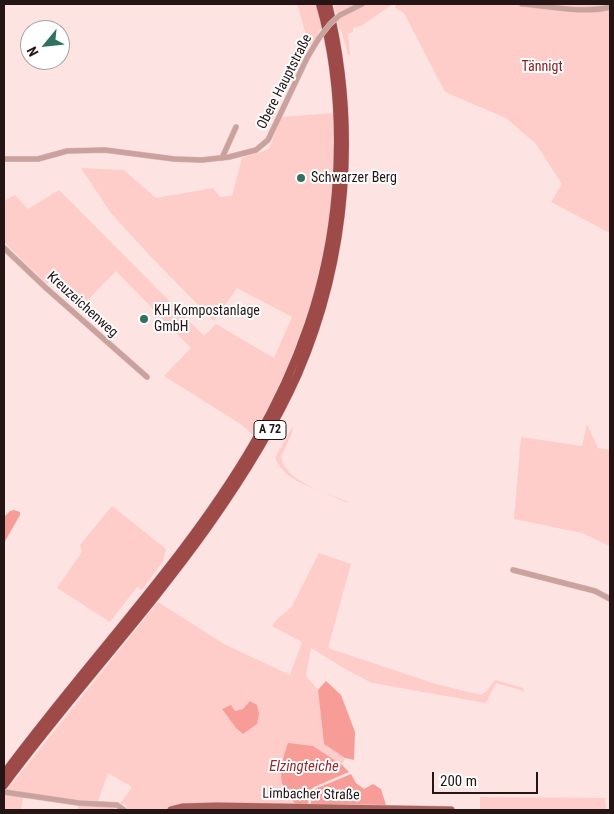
<!DOCTYPE html>
<meta charset="utf-8">
<style>
body{margin:0}
#map{position:relative;width:614px;height:814px;overflow:hidden;background:#fde3e1;font-family:"Roboto Condensed",sans-serif}
canvas{display:block}
.frame{position:absolute;inset:0;border:5px solid #251615;pointer-events:none}
.north{position:absolute;left:20px;top:20px;width:50px;height:50px;box-sizing:border-box;background:#fff;border:1px solid #a8a2a1;border-radius:50%;rotate:242deg;font-size:14px;font-weight:700;line-height:20px;text-align:center;color:#251615}
.north::after{content:'';display:block;margin:auto;width:18px;height:22px;background:#30715f;clip-path:polygon(50% 0,100% 100%,50% 72%,0 100%)}
.scale{position:absolute;left:432px;top:772px;width:106px;height:22px;box-sizing:border-box;border:2px solid #251615;border-top:0;padding-left:6px;font-size:15px;line-height:18px;white-space:nowrap;color:#251615;-webkit-text-stroke:4px #fff;paint-order:stroke}
</style>
<div id="map">
<canvas width="614" height="814"></canvas>
<div class="frame"></div>
<div class="north">N</div>
<div class="scale">200 m</div>
</div>
<script>
const g = document.querySelector('canvas').getContext('2d');
g.lineJoin = 'round';
function fillPath(path, color) { g.fillStyle = color; g.fill(path, 'evenodd'); }
function strokePath(path, color, width, dash) { g.strokeStyle = color; g.lineWidth = width; g.lineCap = dash ? 'butt' : 'round'; g.setLineDash(dash || []); g.stroke(path); }
function write(font, color, halo, rows, align = 'center') {
  g.font = font + ' "Roboto Condensed",sans-serif'; g.lineWidth = 4; g.setLineDash([]); g.textBaseline = 'middle'; g.strokeStyle = halo; g.fillStyle = color; for (const [text, x, y, turn = 0] of rows) {
    g.save(); g.translate(x, y); g.rotate((+turn || 0) * Math.PI / 180); g.textAlign = isNaN(turn) ? turn : align; if (halo) g.strokeText(text, 0, 0); g.fillText(text, 0, 0); g.restore();
  }
}
fillPath(new Path2D(`
 M297,4H316L322,27L311,45L308,42Z
 M333,4H355L336,13Z
 M364,4H393L361,26L353,28V32L348,34L350,55H348L341,29H339L337,22L345,14Z
 M396,4H610V233L551,202L562,184L536,144L506,118L445,92L404,13L395,8Z
 M334,113C338,230 312,333 253,435L242,425L164,376L191,348L116,271L85,303L55,276L47,284L4,242V201L15,195L28,209L59,190L204,336L216,324L274,358L292,317L237,288L214,321L153,259L110,212L81,168L124,170L156,198L213,188L220,197L232,196L242,158L269,149L281,117Z
 M587,424L598,448L610,450V546L582,533L514,519L521,437L582,446Z
 M293,426L292,433L281,457C285,482 330,494 351,503C342,502 333,496 325,493C306,485 284,479 275,458Z
 M112,506L166,549L163,561L142,590L137,587L110,622L57,588L82,552L80,545Z
 M319,553L351,564L328,648L436,684L481,695L487,691L495,680L523,688L524,691L496,683L486,703L372,683L347,670L311,648L306,676L318,690L324,744L345,758L342,765L313,746L281,786L296,804L182,806L161,810H128L125,804H120L132,787L108,773L98,801L66,799L7,790L158,602L224,644L290,675L302,642L272,626C277,617 285,614 292,606ZM231,706L235,711L243,709L236,728L223,709Z
 M4,795L23,797L21,810H4Z
 M480,797L605,798L606,810H480Z
 M78,805L110,807L118,810H78Z`), '#fecdc9');
fillPath(new Path2D(`
 M14,510L20,512V515L4,543V517L10,511Z
 M326,681L341,695L355,732L354,760L345,758L324,744L318,690Z
 M250,701L257,705L259,714L257,724L243,734L236,728L222,709L231,705L235,711L243,709Z
 M288,743L313,746L342,765L349,772L314,787L310,791L308,804H296C275,787 280,766 288,743Z
 M351,774L356,783L364,789L373,784L381,789L386,805L311,804V794L315,789Z`), '#f89c98');
const minor = new Path2D(`
 M522,4C548,6 584,14 610,7
 M340,15L362,4
 M222,158L236,127
 M4,159H38L67,151L105,150L174,159L202,160L229,157L256,150L268,140L307,58L319,38
 M4,248L46,288L147,377
 M513,570L595,591L610,599
 M4,792L79,803L117,805L124,810`);
const major = new Path2D(`
 M171,810L183,807L217,806L451,810`);
const highway = new Path2D(`
 M4,774C142,587 316,439 336,191C341,128 337,64 320,4
 M4,785C69,697 144,617 208,527C242,479 274,428 298,374C348,258 358,126 328,4`);
strokePath(minor, '#d6bebc', 6);
strokePath(major, '#d6bebc', 8);
strokePath(highway, '#d6bebc', 9);
strokePath(minor, '#cba19e', 5);
strokePath(major, '#ab625f', 7);
strokePath(highway, '#9d4a49', 8);
const minorBridge = new Path2D(`
 M319,38L330,24L340,15`);
strokePath(minorBridge, '#d6bebc', 6, []);
strokePath(minorBridge, '#cba19e', 5);
for (const [x, y, r, color] of [
 [301,178,5,"#30715f"],
 [144,319,5,"#30715f"]
]) { const dot = new Path2D(); dot.arc(x, y, r, 0, 2 * Math.PI); g.fillStyle = color; g.fill(dot); strokePath(dot, '#fff', 2); }
for (const [x, y, w] of [
 [270,430,32]
]) { const box = new Path2D(); box.roundRect(x - w / 2, y - 9.5, w, 19, 4); g.fillStyle = '#fff'; g.fill(box); strokePath(box, '#251615', 1); }
write('bold 12px', '#251615', null, [
 ["A 72",270,430]
]);
write('14px', '#891e25', '#fff', [
 ["Tännigt",542,67]
]);
write('14px', '#251615', '#fff', [
 ["Obere Hauptstraße",285,82,-63],
 ["Kreuzeichenweg",82,305,42],
 ["Limbacher Straße",311,795,1]
]);
write('14px', '#251615', '#fff', [
 ["Schwarzer Berg",311,178],
 ["KH Kompostanlage",154,311],
 ["GmbH",154,327]
], 'left');
write('italic 15px', '#932a2e', '#fff', [
 ["Elzingteiche",304,767]
]);
</script>
